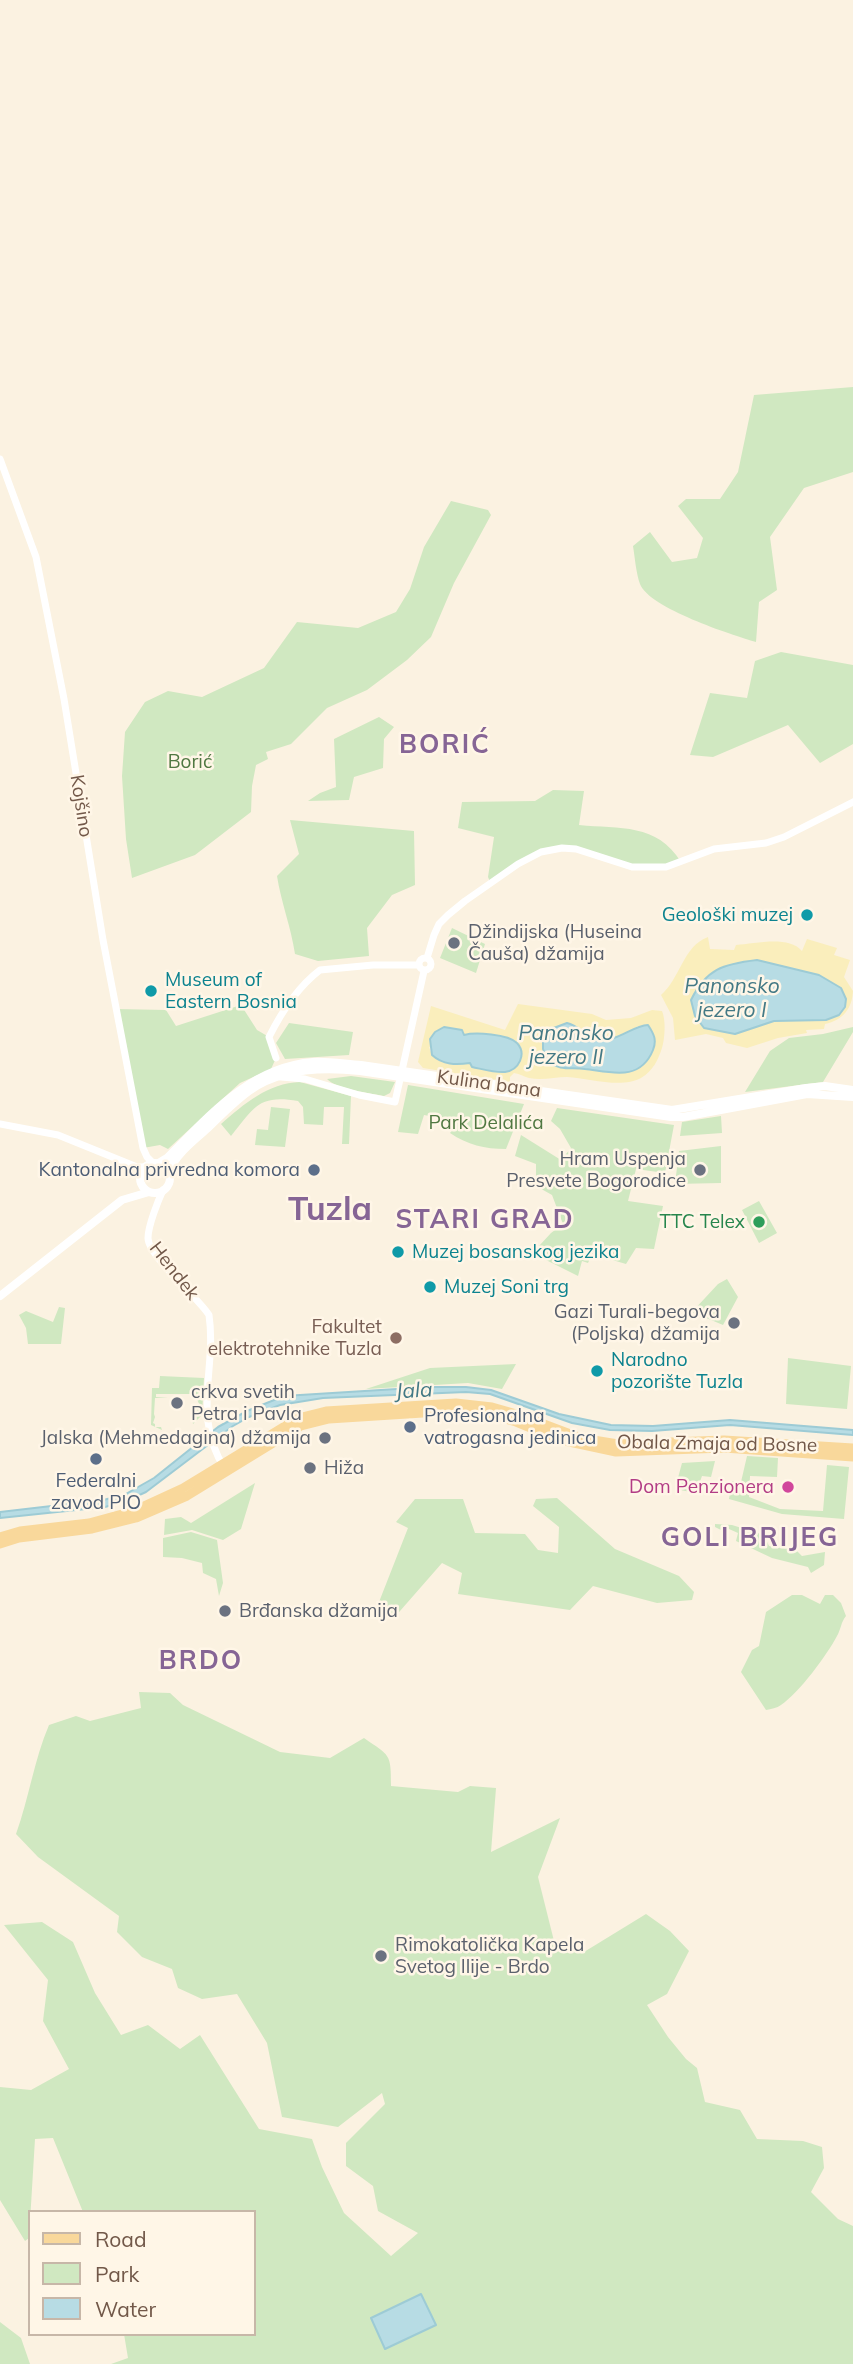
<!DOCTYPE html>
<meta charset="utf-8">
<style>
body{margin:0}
#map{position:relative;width:853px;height:2364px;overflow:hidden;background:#fbf2e1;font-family:Mulish,sans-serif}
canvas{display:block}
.legend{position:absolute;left:28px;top:2210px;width:228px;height:126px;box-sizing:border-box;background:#fff6e7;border:2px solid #c7b7a8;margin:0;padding:9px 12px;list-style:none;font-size:21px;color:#725849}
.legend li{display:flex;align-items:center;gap:14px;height:35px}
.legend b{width:35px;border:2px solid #c7b7a8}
</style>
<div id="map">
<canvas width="853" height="2364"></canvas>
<ul class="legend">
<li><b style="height:9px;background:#f9d89b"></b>Road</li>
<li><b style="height:19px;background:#d0e8c1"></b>Park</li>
<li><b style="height:19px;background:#b7dce4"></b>Water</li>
</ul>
</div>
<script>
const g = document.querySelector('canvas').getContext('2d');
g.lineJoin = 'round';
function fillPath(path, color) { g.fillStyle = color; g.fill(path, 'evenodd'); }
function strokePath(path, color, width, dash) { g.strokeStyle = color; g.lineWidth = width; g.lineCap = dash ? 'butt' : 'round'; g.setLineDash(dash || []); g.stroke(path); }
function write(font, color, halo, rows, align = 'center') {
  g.font = font + ' Mulish,sans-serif'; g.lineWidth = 5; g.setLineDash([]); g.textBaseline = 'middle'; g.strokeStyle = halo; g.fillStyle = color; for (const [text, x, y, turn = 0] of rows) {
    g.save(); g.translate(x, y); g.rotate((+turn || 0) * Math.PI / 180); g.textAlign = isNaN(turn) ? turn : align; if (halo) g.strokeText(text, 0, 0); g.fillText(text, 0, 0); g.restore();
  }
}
fillPath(new Path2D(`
 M853,387V472L804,488L770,537L777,590L759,602L756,642C732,635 649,608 640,584C636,573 635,558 633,546L650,532L672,562L697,558L703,538L678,506L686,499H720L738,472L754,395Z
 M451,501L488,510L491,515L454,583L431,637L407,660L367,690L327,708L291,744L266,752L268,759L256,765L252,786L251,812L195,855L132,878L126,839L122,776L125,732L145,702L168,691L202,697L264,668L297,622L358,628L396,612L410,589L424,547Z
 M781,652L853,665V744L820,763L788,725L713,757L690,755L710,693L747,698L755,661Z
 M379,717L394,727L384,739L383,768L354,777L349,800L308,801L320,793L336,787L334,739Z
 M553,790L584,791L579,825C620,829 657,823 681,862L641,868L576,849L542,852L491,884L488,877L494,837L458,828L462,802L535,801Z
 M290,820L414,831L415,885L392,895L367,928L369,956L318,961L295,954C291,927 281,902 277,876L299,854Z
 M452,928L485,944L476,973L440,958Z
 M241,1005L257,1030L269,1037L276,1058L271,1069L240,1083L168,1149L160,1145L143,1148L116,1009L166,1010L176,1026Z
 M289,1023L353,1032L349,1055L285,1059L276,1043Z
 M853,1027V1032L823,1082L745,1092L770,1051L789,1038L823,1034Z
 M351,1076L395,1082L390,1093L384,1096C369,1093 336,1089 327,1079Z
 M300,1082L351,1096L349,1144H342L344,1107H324L323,1125L304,1124L303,1107L298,1101C258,1094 254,1108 231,1136L221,1124C244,1104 268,1083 300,1082Z
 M408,1085L524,1104L506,1149C484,1149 468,1145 450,1133L454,1128L445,1119L424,1115L418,1134L398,1132Z
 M271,1107L290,1109L285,1147L255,1145L257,1129L268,1130Z
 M557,1108L674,1125L665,1173L636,1169L628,1201L663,1206L654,1249L636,1248L626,1264L592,1254L588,1263L582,1261L578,1276L538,1256L542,1252L539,1246L551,1233L563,1224L552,1195L536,1186V1164L515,1156L521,1135L561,1160L571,1148L560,1129L551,1121Z
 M721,1116L722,1133L680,1136L682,1122Z
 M721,1146V1183L675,1184L679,1151Z
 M759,1201L777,1233L759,1243L742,1210Z
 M727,1279L738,1297L723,1325L692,1312L718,1284Z
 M59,1307L65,1308L61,1344H28L26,1328L19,1315L26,1311L53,1322Z
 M788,1358L851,1366L847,1409L786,1404Z
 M516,1364L502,1389L468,1383L366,1389L430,1368Z
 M160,1376L204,1378L202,1415L193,1424L191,1414L200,1406L196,1397L190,1396V1394H156V1397L168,1398H155L154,1414L155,1417L153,1423L155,1424V1427H161L162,1430L151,1425L152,1388H159Z
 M747,1456L778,1458L777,1477L750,1476L749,1497L780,1509L823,1511L827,1465L849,1467L844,1519L782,1514L729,1499L732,1481L741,1482Z
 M715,1461L711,1477L702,1476L696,1493L675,1489L682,1463Z
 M255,1483L241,1529L223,1540L192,1530L164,1535L165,1519L181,1517L191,1523Z
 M557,1498L615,1549L679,1576L694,1592L692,1600L657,1603L593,1586L570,1610L458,1594L462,1573L442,1563L393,1619L379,1602L408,1528L396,1522L415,1499H463L475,1533L525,1534L538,1550L558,1553L559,1527L533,1506L536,1499Z
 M715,1524L732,1525L764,1535L769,1546L796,1550L802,1556L825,1552L824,1565L811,1573L808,1567L772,1558L736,1541L738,1533L729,1529L725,1532L715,1527Z
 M191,1532L217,1540L223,1583L219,1596L216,1579L203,1573L202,1563L182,1558L163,1557V1538Z
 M792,1595H802L820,1604L825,1595H833L841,1603L846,1616C841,1622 841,1629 837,1636C827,1655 799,1693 781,1705C777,1708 771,1709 766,1710L741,1672L752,1650L759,1646L766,1612Z
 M139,1692L170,1693L183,1705L280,1752L330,1758L364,1738C390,1756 391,1753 391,1786L458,1792L470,1786L496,1788L491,1852L560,1818L538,1877L556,1949L584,1952L646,1914L670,1931L689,1951L667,1994L647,2005L668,2037L686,2059L697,2068L705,2102L740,2110L757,2139L803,2141L822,2147L824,2168L811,2192L838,2219L853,2226V2364H111L128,2358L124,2334H254V2212H83L53,2138L35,2139L29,2238L25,2241L0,2200V2087L31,2090L69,2069L43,2021L48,1980L4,1925L42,1922L73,1942L95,1993L121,2035L148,2025L180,2049L200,2035L259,2129L312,2139L322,2167L344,2213L391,2256L418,2233L378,2211L373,2186L346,2166V2143L385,2104L382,2093L338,2127L282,2117L267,2043L237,1994L202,1999L178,1988L172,1969L142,1957L117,1932L119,1916L38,1857L16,1834C29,1798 34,1760 49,1725L76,1716L90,1721L141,1708Z
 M0,2322L21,2338L30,2364H0Z`), '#d0e8c1');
fillPath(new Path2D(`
 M708,937L710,949L734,950L736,945C755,944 788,935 802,951L807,939L837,948L834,955L850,960L844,977L853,991C852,1009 843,1020 825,1024L824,1029L806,1030L807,1033L778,1038L747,1048L726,1043L723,1038L706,1034L675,1040L673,1018L661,995C680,979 683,946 708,937ZM741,962L826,1020L774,1021L735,1034Z
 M518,1004L592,1014L606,1020L631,1018L652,1010L662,1011C666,1020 665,1038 662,1048C658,1060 653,1071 641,1078C621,1089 589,1078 567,1077C555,1077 542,1081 529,1078C525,1077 520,1074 514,1073L510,1077V1082L423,1068L418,1062L431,1006L505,1030ZM567,1023C596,1038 609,1048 638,1026L626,1072C612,1075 600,1070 585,1069C573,1067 563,1070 551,1064L543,1038L551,1029ZM429,1047L511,1070L504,1072L472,1067L470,1063C456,1065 444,1065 432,1055Z`), '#faeebc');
const water = new Path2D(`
 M757,960L819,975L841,988L846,999L845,1007L839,1015L826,1020L774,1021L735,1034L704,1028L695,1016L691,1000C706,969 723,964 757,960Z
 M567,1023C579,1026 587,1037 598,1039C617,1043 631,1026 648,1025C654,1034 657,1040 653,1050C640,1082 611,1072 585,1069C571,1067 561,1071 548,1062L543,1049V1038L551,1029Z
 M444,1027L462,1030L464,1035C475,1032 508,1034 517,1043C527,1054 519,1070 505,1072C495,1073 482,1069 472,1067L470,1063C456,1065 443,1065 432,1055L430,1039L435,1032Z
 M429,1387H466L491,1390L559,1414L611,1425L653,1426L730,1420L853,1430V1435L730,1425L652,1431L610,1430L572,1423L490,1394L466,1392L323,1398L280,1405L249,1417L233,1426L146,1492L126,1501L105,1507L0,1518V1512L103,1500L124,1495L154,1478L218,1427L247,1411L284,1396Z
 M421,2294L436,2325L385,2349L371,2318Z`);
fillPath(water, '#b7dce4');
strokePath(water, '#9dcbd5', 2);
strokePath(new Path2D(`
 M0,459L36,557L64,699L103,940L143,1148L147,1157L154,1164
 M419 964a6 6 0 1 1 12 0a6 6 0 1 1-12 0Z
 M427,958L434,935L439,924L448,915L465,901L518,864L541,852L562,848L576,849L632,867H666L714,849L766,843L784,837L853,802
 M276,1058L269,1037C281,1013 299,986 320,970L373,965H418
 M281,1077L305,1079L359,1095L395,1102L424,971
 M0,1124L58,1135L137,1167H145
 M163,1190C158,1201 148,1226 148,1238C148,1256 198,1297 209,1315C217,1370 191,1416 225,1469`), '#fff', 7);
strokePath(new Path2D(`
 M140 1178a15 15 0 1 1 30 0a15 15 0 1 1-30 0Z
 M157,1164L167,1158C209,1116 250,1067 313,1062C328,1061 345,1064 361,1065L672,1110L806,1088L825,1086L853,1090
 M168,1173C176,1154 193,1141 208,1128C221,1115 234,1102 249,1091C280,1068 323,1067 360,1071L671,1117H683L807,1094L853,1097
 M0,1296L122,1200L149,1192`), '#fff', 8);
strokePath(new Path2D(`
 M0,1537L20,1531L89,1523L133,1511L183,1488L298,1418L326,1411L456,1403L492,1407L520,1415L581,1438L618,1444L724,1440L853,1448
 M0,1544L19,1538L92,1529L136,1518L187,1496L301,1426L329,1419L454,1411L491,1415L516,1422L560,1440L616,1452L724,1448L853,1457`), '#f9d89b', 9);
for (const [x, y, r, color] of [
 [807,915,7,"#0f9aa8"],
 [454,943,7,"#6b7280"],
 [151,991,7,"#0f9aa8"],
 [314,1170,7,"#5c6f8a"],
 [700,1170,7,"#6b7280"],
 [759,1222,7,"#2e9e5b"],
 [398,1252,7,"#0f9aa8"],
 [430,1287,7,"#0f9aa8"],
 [734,1323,7,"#6b7280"],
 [396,1338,7,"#8d6e63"],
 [597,1371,7,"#0f9aa8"],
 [177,1403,7,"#6b7280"],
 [410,1427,7,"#5c6f8a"],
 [325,1438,7,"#6b7280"],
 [96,1459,7,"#5c6f8a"],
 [310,1468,7,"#6b7280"],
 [788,1487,7,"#d1479c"],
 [225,1611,7,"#6b7280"],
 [381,1956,7,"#6b7280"]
]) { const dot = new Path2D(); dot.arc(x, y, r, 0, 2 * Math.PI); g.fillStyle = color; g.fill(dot); strokePath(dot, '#fff6e7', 2.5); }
write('19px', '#507842', '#fff6e7', [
 ["Borić",190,762],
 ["Park Delalića",486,1123]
]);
write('19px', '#725849', '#fff6e7', [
 ["Kojšino",81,806,81],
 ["Kulina bana",489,1084,8],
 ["Hendek",174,1271,52],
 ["Obala Zmaja od Bosne",717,1444,1]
]);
write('19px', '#0d838f', '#fff6e7', [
 ["Geološki muzej",793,915,"right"],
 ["Museum of",165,980],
 ["Eastern Bosnia",165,1002],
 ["Muzej bosanskog jezika",412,1252],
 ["Muzej Soni trg",444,1287],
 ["Narodno",611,1360],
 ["pozorište Tuzla",611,1382]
], 'left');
write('19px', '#5b616d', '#fff6e7', [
 ["Džindijska (Huseina",468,932],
 ["Čauša) džamija",468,954],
 ["Hram Uspenja",686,1159,"right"],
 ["Presvete Bogorodice",686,1181,"right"],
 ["Gazi Turali-begova",720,1312,"right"],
 ["(Poljska) džamija",720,1334,"right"],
 ["crkva svetih",191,1392],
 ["Petra i Pavla",191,1414],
 ["Jalska (Mehmedagina) džamija",311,1438,"right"],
 ["Hiža",324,1468],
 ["Brđanska džamija",239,1611],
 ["Rimokatolička Kapela",395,1945],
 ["Svetog Ilije - Brdo",395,1967]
], 'left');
write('19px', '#4e5e75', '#fff6e7', [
 ["Kantonalna privredna komora",300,1170],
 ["Profesionalna",424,1416,"left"],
 ["vatrogasna jedinica",424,1438,"left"],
 ["Federalni",96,1481,"center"],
 ["zavod PIO",96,1503,"center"]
], 'right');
write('19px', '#27864d', '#fff6e7', [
 ["TTC Telex",745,1222]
], 'right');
write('19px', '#785e54', '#fff6e7', [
 ["Fakultet",382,1327],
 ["elektrotehnike Tuzla",382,1349]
], 'right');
write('19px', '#b23c85', '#fff6e7', [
 ["Dom Penzionera",774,1487]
], 'right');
write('italic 21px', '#437985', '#fff6e7', [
 ["Panonsko",732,987],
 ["jezero I",732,1011],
 ["Panonsko",566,1034],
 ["jezero II",566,1058],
 ["Jala",414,1391,-3]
]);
g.letterSpacing = '2px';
write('bold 26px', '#866595', '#fff6e7', [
 ["BORIĆ",445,745],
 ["STARI GRAD",485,1220],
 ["GOLI BRIJEG",750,1538],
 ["BRDO",201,1661]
]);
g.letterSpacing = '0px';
write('bold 33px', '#866595', '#fff6e7', [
 ["Tuzla",330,1210]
]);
</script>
